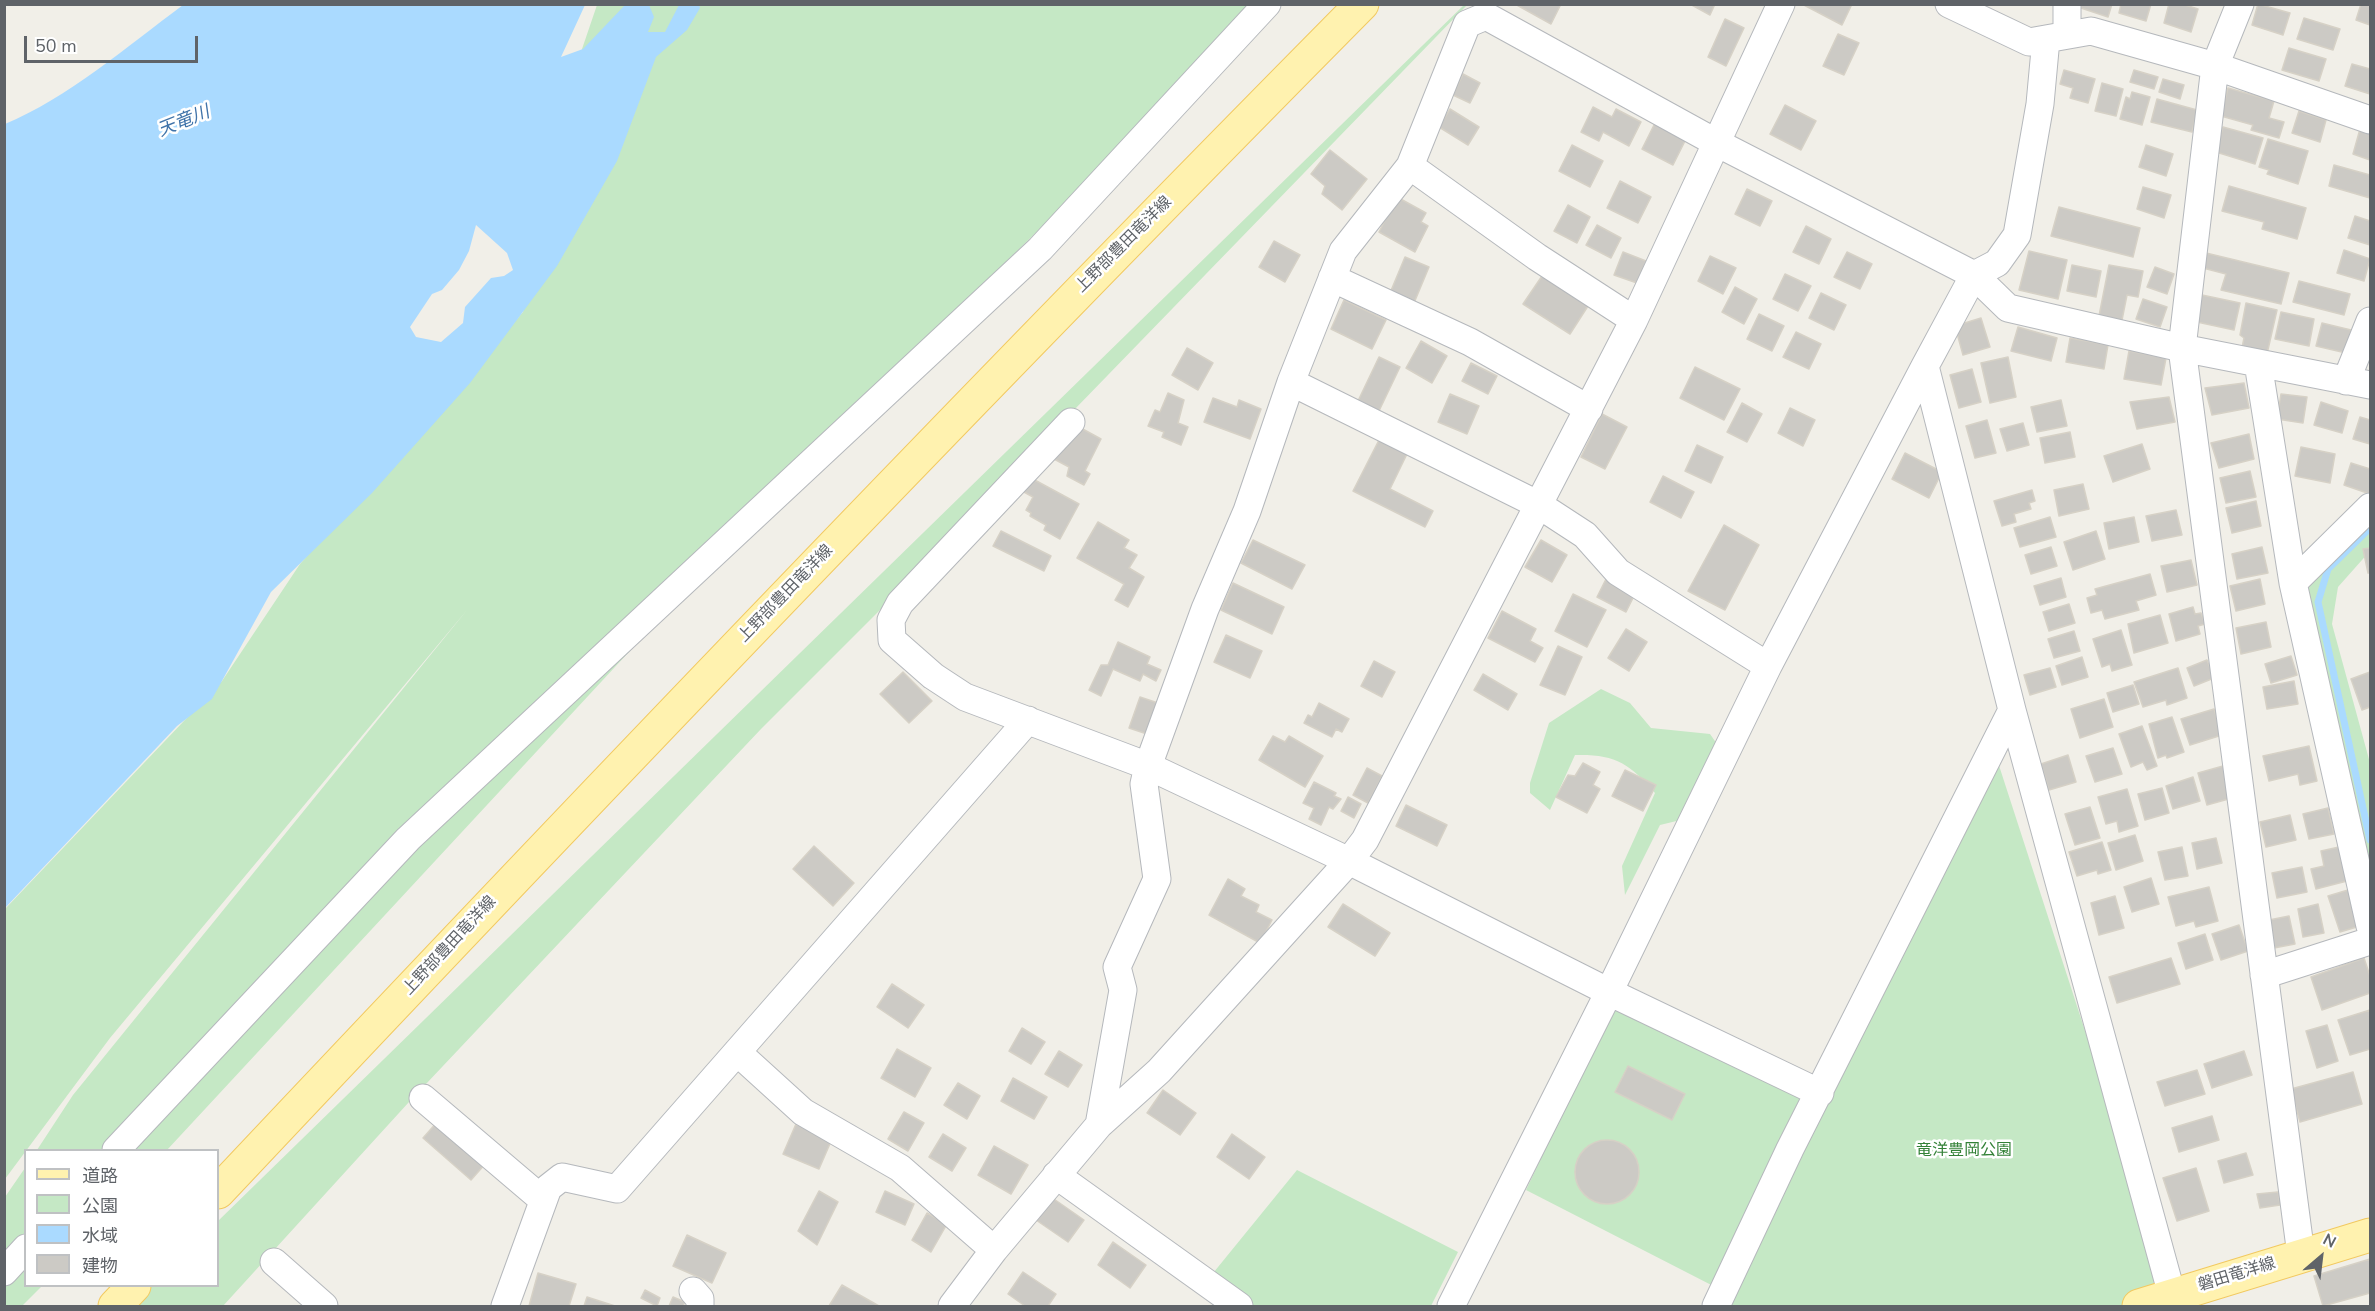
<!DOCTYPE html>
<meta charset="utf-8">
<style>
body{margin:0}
#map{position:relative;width:2375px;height:1311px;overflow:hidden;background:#f1efe8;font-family:"Nunito Sans","Noto Sans JP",sans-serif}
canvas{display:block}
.frame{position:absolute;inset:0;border:6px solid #5f6368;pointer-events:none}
.legend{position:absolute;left:24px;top:1149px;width:195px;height:138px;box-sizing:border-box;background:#fff;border:2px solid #bfc1c3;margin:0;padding:8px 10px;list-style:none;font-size:18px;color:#5f6368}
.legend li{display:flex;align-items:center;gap:12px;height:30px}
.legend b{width:30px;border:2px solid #bfc1c3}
.north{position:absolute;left:2291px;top:1227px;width:60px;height:60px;-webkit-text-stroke:4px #fff;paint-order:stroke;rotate:28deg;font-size:16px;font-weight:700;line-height:24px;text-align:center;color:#5f6368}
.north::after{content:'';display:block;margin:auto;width:21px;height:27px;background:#5f6368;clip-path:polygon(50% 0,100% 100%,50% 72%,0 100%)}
.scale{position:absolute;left:24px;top:36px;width:174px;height:27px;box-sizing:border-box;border:3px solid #5f6368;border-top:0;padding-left:8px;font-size:18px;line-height:21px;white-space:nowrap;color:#5f6368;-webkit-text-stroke:4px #fff;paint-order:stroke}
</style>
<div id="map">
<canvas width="2375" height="1311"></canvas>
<div class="frame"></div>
<ul class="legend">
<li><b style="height:8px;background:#fff2af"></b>道路</li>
<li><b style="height:16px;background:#c5e8c5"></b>公園</li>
<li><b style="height:16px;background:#aadaff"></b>水域</li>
<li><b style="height:16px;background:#cccac5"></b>建物</li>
</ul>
<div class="north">N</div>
<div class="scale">50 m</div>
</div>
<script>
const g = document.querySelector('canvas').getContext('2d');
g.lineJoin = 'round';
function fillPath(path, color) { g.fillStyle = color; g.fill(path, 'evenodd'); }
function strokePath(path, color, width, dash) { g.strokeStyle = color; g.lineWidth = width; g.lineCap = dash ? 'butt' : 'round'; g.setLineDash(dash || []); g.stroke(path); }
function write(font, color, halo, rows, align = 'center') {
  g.font = font + ' "Nunito Sans","Noto Sans JP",sans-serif'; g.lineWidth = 5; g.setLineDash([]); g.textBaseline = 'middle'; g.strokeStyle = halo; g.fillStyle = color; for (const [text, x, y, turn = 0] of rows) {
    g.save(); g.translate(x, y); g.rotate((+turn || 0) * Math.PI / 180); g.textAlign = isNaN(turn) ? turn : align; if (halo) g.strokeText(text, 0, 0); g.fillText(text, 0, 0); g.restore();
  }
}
fillPath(new Path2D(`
 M597,5H1266L819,447L167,1150H37L73,1095L467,610L110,1038L5,1179V909L222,681L300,564L523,312L582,49Z
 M1464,5H1467L878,612L761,729L409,1102L223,1306H130L151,1286H218V1221Z
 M2370,501V551L2338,587L2332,624L2370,763V895L2292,574Z
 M1601,689L1630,703L1651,728L1710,734L1724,754L1693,817L1660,825L1625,895L1622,866L1655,793C1629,763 1615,754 1575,755L1550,810L1530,793V783L1549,723Z
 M1993,747L2171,1296L2139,1306H1717Z
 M1618,996L1818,1096L1723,1291L1526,1190Z
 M25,1168L26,1286H42L22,1306H5V1197Z
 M1297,1170L1458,1252L1431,1306H1239L1205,1283Z`), '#c5e8c5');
fillPath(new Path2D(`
 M183,5H585L561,57L583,49L625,5H649L654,17L648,32H665L679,5H699L700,8L687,30L656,57L617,161L557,266L470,383L372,493L271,592L212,699L177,726L5,908V124C66,99 129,45 183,5ZM476,225L507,253L513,270L504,276L491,278L465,307L463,323L441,342L416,337L410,327L432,294L442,290L459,270L469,251Z`), '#aadaff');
strokePath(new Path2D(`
 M2370,528L2328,569L2318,602L2370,840`), '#aadaff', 7);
const building = new Path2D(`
 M1515,4H1561L1551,24Z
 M1690,4H1715L1710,15Z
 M1802,4H1852L1842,25Z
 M2082,4H2112L2108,17L2081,8Z
 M2121,4H2151L2146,21L2119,13Z
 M2169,4H2182L2198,9L2191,32L2164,23Z
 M2258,4L2290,13L2283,35L2252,25Z
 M2361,4H2370V25L2356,20Z
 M2304,18L2340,29L2333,50L2297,39Z
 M1725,19L1744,28L1726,66L1708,57Z
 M1838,34L1859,43L1844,75L1823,66Z
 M2289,48L2326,59L2319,81L2282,70Z
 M2352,64L2370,69V94L2345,86Z
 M2064,70L2095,79L2088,103L2070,98L2073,88L2060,84Z
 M2134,70L2158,77L2154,89L2130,82Z
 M1463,74L1480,83L1470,103L1453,95Z
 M2163,79L2184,85L2180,99L2159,92Z
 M2102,83L2123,89L2116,116L2095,111Z
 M2228,88L2274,101L2269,118L2284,122L2279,138L2251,130L2253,125L2221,116Z
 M2132,92L2150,97L2142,125L2120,119L2126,97L2130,99Z
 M2157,99L2197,110L2192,132L2151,122Z
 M1785,105L1816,121L1801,150L1770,134Z
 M1593,107L1612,117L1616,109L1641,122L1629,146L1603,132L1599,141L1581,132Z
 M1450,109L1479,127L1468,145L1439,127Z
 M2299,111L2326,120L2320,142L2292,133Z
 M1655,123L1686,139L1673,165L1642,149Z
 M2223,127L2263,138L2255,164L2216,152Z
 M2360,129L2370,132V160L2353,154Z
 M2268,139L2308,151L2298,184L2267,174L2269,170L2259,167Z
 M1572,145L1603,161L1590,187L1559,171Z
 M2146,145L2173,154L2166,176L2139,167Z
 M1330,150L1367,179L1342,210L1322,194L1325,186L1311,174Z
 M2334,165L2370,175V198L2329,186Z
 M1620,181L1651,197L1638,223L1607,208Z
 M2229,186L2306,208L2297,239L2262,229L2264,222L2222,211Z
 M2143,187L2171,195L2164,218L2137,209Z
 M1747,189L1772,201L1760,226L1735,214Z
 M1397,197L1426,213L1421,222L1428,226L1415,252L1379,232Z
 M1568,205L1590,217L1577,243L1554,231Z
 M2059,207L2140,228L2133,257L2051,236Z
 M2355,216L2370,221V245L2348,238Z
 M1597,225L1621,238L1611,258L1586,245Z
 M1806,226L1831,239L1819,264L1793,252Z
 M1274,241L1300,255L1285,282L1259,267Z
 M2344,250L2370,259L2364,281L2337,273Z
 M2029,251L2067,260L2058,299L2019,290Z
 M1623,252L1646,261L1637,283L1614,275Z
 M1847,252L1872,264L1860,289L1834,277Z
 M2206,253L2289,273L2281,304L2221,290L2226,274L2203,268Z
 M1710,256L1736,268L1723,294L1698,281Z
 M1405,257L1429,267L1414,303L1390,293Z
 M2072,265L2101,271L2096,297L2067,291Z
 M2109,265L2143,271L2138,297L2127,295L2122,320L2099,316Z
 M2155,267L2174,274L2167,294L2147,287Z
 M1785,274L1811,286L1798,311L1773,299Z
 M1542,276L1588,306L1570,334L1523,304Z
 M2299,281L2350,294L2344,315L2293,302Z
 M1735,287L1757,299L1744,324L1722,312Z
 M1821,293L1846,305L1834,330L1809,318Z
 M2202,295L2240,303L2234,330L2197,322Z
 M2143,299L2167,307L2160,327L2136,319Z
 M1344,300L1386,320L1372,349L1331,329Z
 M2246,303L2277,310L2267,354L2242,348L2244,338L2240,335Z
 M2281,312L2314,319L2309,346L2275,339Z
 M1759,314L1784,326L1772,351L1747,339Z
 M1981,318L1990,347L1963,355L1955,326Z
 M2322,323L2351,330L2346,353L2316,346Z
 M2018,327L2057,338L2051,361L2011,351Z
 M1796,332L1821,344L1809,369L1783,357Z
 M2070,338L2108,345L2104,369L2066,362Z
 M1421,341L1447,356L1432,383L1406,368Z
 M1187,348L1213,363L1198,390L1172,375Z
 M2129,351L2166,358L2161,385L2124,379Z
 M1379,357L1400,367L1378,413L1357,403Z
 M2008,357L2016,397L1990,403L1981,363Z
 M1471,363L1497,376L1488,394L1462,381Z
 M1695,367L1740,389L1724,420L1680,398Z
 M1972,369L1981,402L1959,408L1950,375Z
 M2244,383L2249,408L2212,415L2205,388Z
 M1168,393L1184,400L1178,423L1188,427L1181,445L1162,437L1164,432L1148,426L1155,410L1160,412Z
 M1450,394L1479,406L1467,434L1438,422Z
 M2281,394L2307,397L2303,423L2277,419Z
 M2169,397L2175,422L2137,429L2130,402Z
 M1213,398L1237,407L1239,400L1261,409L1250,439L1204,422Z
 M2061,400L2067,426L2037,432L2031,407Z
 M2321,402L2348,411L2342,433L2314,425Z
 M1742,403L1762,414L1747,442L1727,432Z
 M1790,408L1815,420L1803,446L1778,433Z
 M1602,414L1627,427L1605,469L1581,457Z
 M2360,417L2370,420V444L2353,439Z
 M1987,420L1996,453L1975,458L1966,426Z
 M2023,423L2029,445L2007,451L2000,429Z
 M1079,427L1101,439L1085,471L1090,474L1084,485L1067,476L1069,467L1054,459Z
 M2070,432L2075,457L2045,463L2040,438Z
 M2249,434L2254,459L2219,468L2211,443Z
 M1379,440L1407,454L1390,489L1433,511L1425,527L1353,491Z
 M2142,444L2150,469L2113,482L2104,456Z
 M1697,445L1723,457L1711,483L1685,471Z
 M2301,447L2335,454L2330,483L2295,476Z
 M1905,453L1942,472L1929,498L1892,479Z
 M2351,463L2370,469V494L2344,485Z
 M2250,471L2256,497L2226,503L2220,478Z
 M1663,476L1694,492L1681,518L1650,502Z
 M1031,478L1079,504L1060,539L1044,530L1046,525L1030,516L1031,513L1026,510L1033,497L1024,492Z
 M2083,484L2089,509L2059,516L2054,490Z
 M2032,490L2035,501L2029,503L2031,509L2014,514L2016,522L2002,526L1994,501Z
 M2256,501L2261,526L2232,533L2226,508Z
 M2176,510L2182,535L2152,541L2146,516Z
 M2050,517L2056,537L2020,547L2014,528Z
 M2134,517L2139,542L2109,549L2104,523Z
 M1098,522L1129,540L1124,548L1137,555L1129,568L1144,577L1128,607L1115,600L1124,584L1077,558Z
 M1724,525L1759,545L1725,610L1688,591Z
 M1001,531L1051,556L1044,571L993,546Z
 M2096,531L2105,559L2073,570L2064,542Z
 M1253,540L1305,565L1292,589L1241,563Z
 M1541,540L1567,555L1552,582L1525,567Z
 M2051,547L2057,566L2031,574L2025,555Z
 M2262,547L2268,573L2237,579L2232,554Z
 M2370,548V573H2368L2363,549Z
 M2191,560L2197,585L2167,592L2161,566Z
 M2150,574L2156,595L2136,601L2139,610L2105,619L2102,610L2091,613L2087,598L2097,595L2095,589Z
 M1607,577L1636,592L1626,612L1597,597Z
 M2061,578L2066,597L2040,605L2034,586Z
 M2260,579L2265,604L2236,611L2230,586Z
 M1233,583L1284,607L1272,634L1221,610Z
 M1573,594L1606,610L1587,647L1555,631Z
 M2069,604L2075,623L2049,631L2043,612Z
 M2193,607L2195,614L2201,613L2205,624L2198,626L2200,634L2176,641L2169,614Z
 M1502,611L1536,629L1530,641L1543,648L1535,662L1488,638Z
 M2160,615L2168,643L2134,653L2128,624Z
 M2266,622L2271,647L2241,654L2236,628Z
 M1626,629L1647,642L1629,671L1608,658Z
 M2121,630L2132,665L2112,671L2110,664L2102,667L2093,639Z
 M2074,631L2080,651L2054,658L2048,639Z
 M1226,635L1262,651L1250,678L1214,662Z
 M1118,642L1150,657L1147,664L1161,670L1156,681L1143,674L1140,681L1113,669L1101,696L1089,690L1101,665H1108Z
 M1558,646L1582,657L1565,695L1540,685Z
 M2291,656L2297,675L2271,683L2265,664Z
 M2082,657L2088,677L2062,685L2056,666Z
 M2207,660L2214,678L2194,686L2187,668Z
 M1374,661L1395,672L1382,697L1361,686Z
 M2050,668L2056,687L2030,695L2024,675Z
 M2178,668L2187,698L2167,705L2166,700L2143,707L2134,682Z
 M903,672L932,701L909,723L880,694Z
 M2370,672V707L2362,710L2351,679Z
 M1483,674L1517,694L1508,710L1474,690Z
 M2294,681L2298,704L2267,709L2263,687Z
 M2133,685L2139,704L2113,712L2107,693Z
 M1140,697L1161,704L1150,735L1129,728Z
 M2104,699L2113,727L2080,738L2071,709Z
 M1319,703L1349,719L1342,732L1336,729L1332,737L1304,723L1308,715L1312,717Z
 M2214,709L2222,735L2190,745L2181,719Z
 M2172,717L2184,752L2167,758L2166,755L2158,758L2149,724Z
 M2142,726L2157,766L2147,770L2143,762L2131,767L2119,734Z
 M1273,736L1285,742L1289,736L1323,756L1305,787L1259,760Z
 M2309,746L2317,781L2300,785L2298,774L2269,781L2263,756Z
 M2113,748L2122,774L2095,782L2086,756Z
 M2068,755L2076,782L2049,790L2041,764Z
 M1583,763L1600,772L1593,785L1600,789L1587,813L1556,797L1568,775L1575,776Z
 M2223,766L2232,798L2207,805L2198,773Z
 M1367,768L1382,776L1368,803L1353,795Z
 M1625,770L1656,785L1643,811L1612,796Z
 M2193,777L2200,801L2173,809L2166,786Z
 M1314,782L1336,793L1334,796L1341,799L1333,809L1329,807L1321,825L1309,819L1314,808L1303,803Z
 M2162,788L2169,813L2145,820L2138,794Z
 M2127,789L2138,826L2119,832L2117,821L2106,824L2098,797Z
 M1348,797L1361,804L1354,818L1341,811Z
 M1406,805L1447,825L1437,846L1396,826Z
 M2090,807L2100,838L2075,845L2065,814Z
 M2328,808L2334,834L2309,839L2303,814Z
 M2290,815L2296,840L2266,847L2260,822Z
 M2135,835L2143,861L2116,870L2108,843Z
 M2216,838L2222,863L2197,869L2192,843Z
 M2102,842L2111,870L2098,874L2097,870L2077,876L2069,852Z
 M814,846L854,883L833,906L793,869Z
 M2182,847L2188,876L2165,880L2158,852Z
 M2339,847L2347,881L2316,889L2311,869L2324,866L2321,851Z
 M2302,867L2307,892L2277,898L2272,873Z
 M2151,878L2159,904L2132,912L2124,887Z
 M1228,879L1245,889L1241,896L1259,905L1256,912L1272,920L1260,943L1209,915Z
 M2209,887L2218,921L2196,927L2194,921L2176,926L2168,897Z
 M2348,890L2360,926L2340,932L2328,896Z
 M2115,896L2124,928L2099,935L2091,903Z
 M1343,904L1390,933L1375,956L1328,927Z
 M2318,904L2324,933L2303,937L2298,909Z
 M2289,916L2295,944L2274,948L2269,920Z
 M2239,925L2248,951L2221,960L2212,934Z
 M2205,934L2213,960L2186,969L2178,943Z
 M2171,958L2180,984L2117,1003L2109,977Z
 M2364,958L2370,976V993L2322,1010L2311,977Z
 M892,984L924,1005L908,1028L877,1007Z
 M2370,1010V1049L2350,1055L2338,1020Z
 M2327,1025L2338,1061L2317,1068L2306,1031Z
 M1022,1028L1045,1042L1031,1064L1009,1051Z
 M897,1049L931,1068L915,1097L881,1078Z
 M1059,1051L1082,1065L1068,1087L1045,1074Z
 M2244,1051L2252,1075L2212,1088L2204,1064Z
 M1628,1066L1685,1094L1672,1120L1615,1092Z
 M2197,1070L2205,1094L2165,1106L2157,1082Z
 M2353,1072L2362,1104L2300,1122L2291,1089Z
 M1013,1078L1047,1097L1034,1119L1001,1101Z
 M958,1083L980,1096L967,1119L944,1105Z
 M1163,1090L1196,1113L1180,1135L1147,1113Z
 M904,1112L924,1123L908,1151L888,1139Z
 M2212,1116L2219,1140L2179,1152L2172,1128Z
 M438,1121L486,1163L471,1180L423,1138Z
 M796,1124L832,1139L819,1169L783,1154Z
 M943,1134L966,1148L952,1171L929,1157Z
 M1232,1134L1265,1157L1249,1179L1217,1157Z
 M1575 1172a32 32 0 1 1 64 0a32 32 0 1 1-64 0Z
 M994,1146L1028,1165L1011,1194L978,1175Z
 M2246,1153L2253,1175L2224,1183L2218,1161Z
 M2196,1168L2209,1211L2177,1221L2163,1178Z
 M819,1191L838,1202L817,1245L798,1231Z
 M885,1191L914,1204L905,1225L876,1212Z
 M2278,1192L2280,1205L2260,1208L2257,1194Z
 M1051,1197L1084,1220L1068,1242L1036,1220Z
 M927,1213L947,1224L931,1252L912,1240Z
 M687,1235L726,1253L712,1283L673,1266Z
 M1113,1242L1146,1265L1130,1288L1098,1265Z
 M2370,1259V1293L2323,1306L2314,1276Z
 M1023,1272L1056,1294L1048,1306H1025L1008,1294Z
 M538,1273L576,1284L569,1306H529Z
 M842,1285L879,1306H829Z
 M645,1290L660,1298L657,1306L641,1298Z
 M587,1297L615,1306H584Z
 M673,1297L685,1302L683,1306H669Z`);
fillPath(building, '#cccac5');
strokePath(building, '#d6d1c6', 1.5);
const minor = new Path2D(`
 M1949,4L2029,42L2091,31L2215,66L2370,120
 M2067,4V35
 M2240,4L2215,66L2182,348L2301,1255
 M1410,166L1537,257L1634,320
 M1332,278L1470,342L1589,409
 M2258,363L2293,583L2370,926
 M1925,366L2012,710L2175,1306
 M2346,381L2370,321
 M1291,382L1539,505L1585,535L1618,572L1768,666
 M1071,422L900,603L891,620L892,640L933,676L965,697L1148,766L1349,861L1609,992L1820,1093
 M2293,583L2370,507
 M2264,975L2370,941
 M737,1052L803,1112L900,1168L994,1250
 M423,1098L543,1200
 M1099,1125L1123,990L1117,967L1157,879L1144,784L1148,766L1205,609L1247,511L1291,382L1343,251L1410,166L1467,24L1486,16L1715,142L1974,275L2008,308L2182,348L2370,385
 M116,1150L408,839L1040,249L1267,4
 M1056,1175L1239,1306
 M274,1262L324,1306
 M4,1272L26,1248
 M693,1291L700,1299V1306
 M505,1306L548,1188L562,1177L617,1189L1028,720
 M952,1306L994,1250L1099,1125L1159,1071L1349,861L1365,840L1634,320L1781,4
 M1451,1306L1609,992L1768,666L1925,366L1974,275L1997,263L2017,235L2040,104L2046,39
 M1716,1306L1790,1149L2012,710`);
const major = new Path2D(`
 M218,1192C595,792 975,395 1362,4
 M115,1306L134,1286
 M2139,1306L2370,1235`);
strokePath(minor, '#b5b8bc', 29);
strokePath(major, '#f2c960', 35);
strokePath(minor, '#fff', 27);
strokePath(major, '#fff2af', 33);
write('16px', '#5f6368', '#fff', [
 ["上野部豊田竜洋線",1124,245,-45],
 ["上野部豊田竜洋線",786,594,-46],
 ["上野部豊田竜洋線",450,946,-47],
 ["磐田竜洋線",2237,1275,-17]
]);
write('16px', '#348238', '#fff', [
 ["竜洋豊岡公園",1964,1151]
]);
write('italic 18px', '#4174aa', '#fff', [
 ["天竜川",184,122,-22]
]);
</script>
